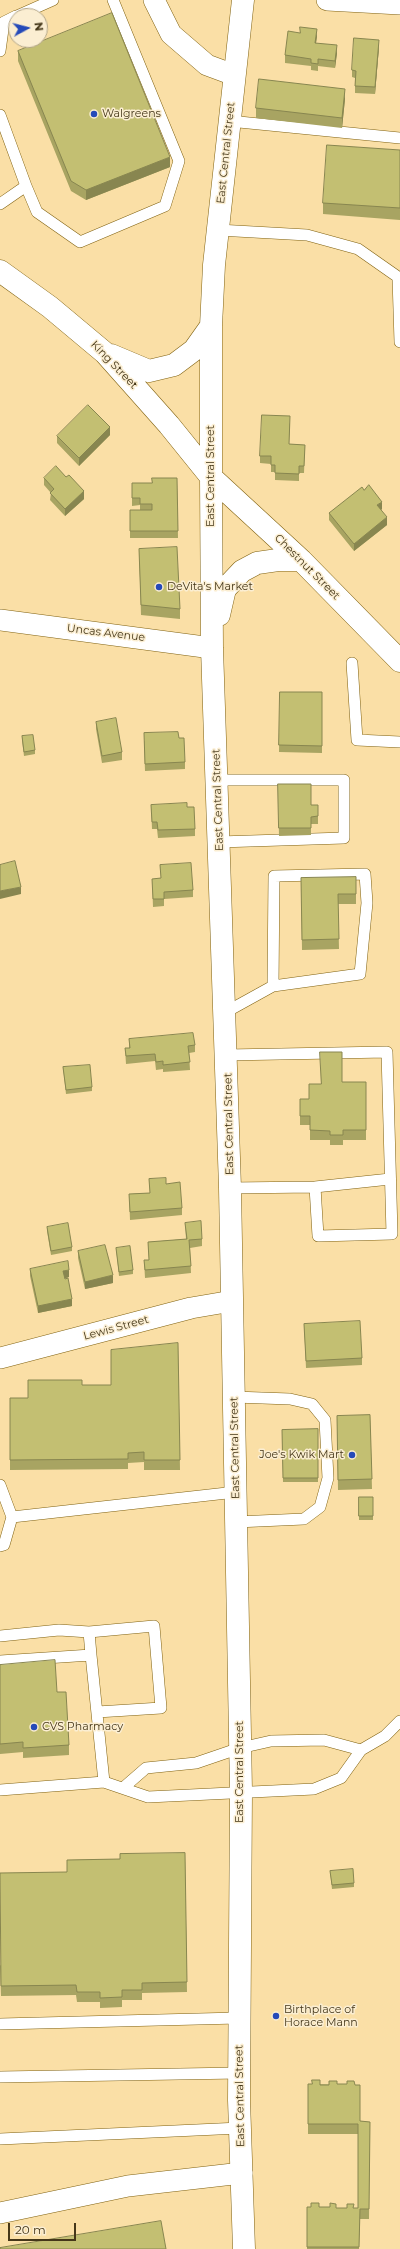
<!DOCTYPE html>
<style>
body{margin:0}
#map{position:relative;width:400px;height:2249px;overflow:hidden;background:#fadfa6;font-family:Montserrat,sans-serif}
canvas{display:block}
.north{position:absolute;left:8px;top:8px;width:40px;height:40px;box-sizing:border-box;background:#fbeed2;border:1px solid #b2a588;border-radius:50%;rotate:83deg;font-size:11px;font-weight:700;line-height:16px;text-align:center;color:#453719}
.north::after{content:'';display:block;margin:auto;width:14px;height:18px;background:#254ab9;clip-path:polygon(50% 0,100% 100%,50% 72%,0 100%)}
.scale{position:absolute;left:8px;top:2223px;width:68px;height:18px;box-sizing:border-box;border:2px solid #453719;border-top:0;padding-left:5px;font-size:12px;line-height:14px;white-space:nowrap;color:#453719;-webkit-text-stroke:3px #fbeed2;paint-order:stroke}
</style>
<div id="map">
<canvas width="400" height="2249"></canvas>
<div class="north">N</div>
<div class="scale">20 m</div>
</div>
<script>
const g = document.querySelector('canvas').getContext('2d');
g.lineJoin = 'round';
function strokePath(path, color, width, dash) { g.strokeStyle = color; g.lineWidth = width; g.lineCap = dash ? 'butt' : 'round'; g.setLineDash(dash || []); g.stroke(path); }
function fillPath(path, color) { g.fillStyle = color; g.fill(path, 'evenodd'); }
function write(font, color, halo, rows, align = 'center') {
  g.font = font + ' Montserrat,sans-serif'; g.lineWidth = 3; g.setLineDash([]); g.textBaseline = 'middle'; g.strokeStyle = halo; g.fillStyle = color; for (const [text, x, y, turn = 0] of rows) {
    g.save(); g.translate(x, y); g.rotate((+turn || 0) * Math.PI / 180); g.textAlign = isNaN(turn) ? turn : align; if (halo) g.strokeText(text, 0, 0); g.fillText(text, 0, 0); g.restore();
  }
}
const lane = new Path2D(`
 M17,16L53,0
 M0,51L4,22L16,16
 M0,115L26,186L0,204
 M229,121L400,138
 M26,186L37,212L80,242L165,206L179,161L113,0
 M218,230L307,235L358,249L398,277L400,342
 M352,663L357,740L400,742
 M217,780H344V838L219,842
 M226,1012L273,986L360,974L367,903L365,874L274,876L273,986
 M227,1055L387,1052L392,1234L318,1236L315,1187L230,1188
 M315,1187L390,1179
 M234,1397L290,1399L312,1404L325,1420L328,1478L320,1507L304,1519L236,1522
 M0,1485L12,1517
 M0,1546L4,1545L12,1517L236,1492
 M89,1632L91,1655
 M0,1636L59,1630L89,1632L154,1626L161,1708L97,1712
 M0,1661L91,1655L104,1782
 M123,1788L146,1768L196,1763L240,1748L271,1741L324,1740L361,1750
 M0,1790L104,1782L148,1797L314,1789L341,1778L361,1750L385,1736L400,1721
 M0,2024L238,2018
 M0,2077L239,2073
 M0,2139L240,2128`);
const street = new Path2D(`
 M154,0L171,34L207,65L234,75
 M327,0L400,4
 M0,620L212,648
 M0,1358L191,1308L232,1301
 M0,2213L128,2186L242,2173`);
const secondary = new Path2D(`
 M243,0L214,265L211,326V477L212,648L230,1188L241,1791L239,2100L244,2249
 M0,271L50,307L105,353L169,425L211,477L301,560L400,661
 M111,355L149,371L174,365L194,350L211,326
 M219,615L225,589L242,571L257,563L278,560H301`);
strokePath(lane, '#806211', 12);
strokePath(street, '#806211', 22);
strokePath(secondary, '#806211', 23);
strokePath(lane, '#fff', 11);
strokePath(street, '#fff', 21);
strokePath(secondary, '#fff', 22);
fillPath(new Path2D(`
 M317,36L316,43L337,53L335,68L318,66V71L311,70V66L285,63V55Z
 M379,47L375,94L355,93V78L352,77V70Z
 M18,51L170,167L86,200L71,191L18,61Z
 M345,99L342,128L256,118V108Z
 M400,150V220L323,214V203Z
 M290,423L289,444L305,445L304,473H299V481L275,480V472H271V464L260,463V456Z
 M110,435L79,466L57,443V436Z
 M66,477L84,499L65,516L50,500L51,493L44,485V478Z
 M177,478L178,538H130V510H140V505L132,506V483H152Z
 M382,509L381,510L387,525L354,551L329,520V513Z
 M139,549L180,609V619L141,615Z
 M280,692H322V753L279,752Z
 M96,722L122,752V760L102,763L96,729Z
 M22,736L35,750V754L24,756L22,740Z
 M179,738L185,762V769L145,771L144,741Z
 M278,784L311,805H318V824H311V835L279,836Z
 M151,805L187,807L195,829V836L158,838L157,829H152Z
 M160,865L193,890V897L164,899V906L153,907L152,879L161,878Z
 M356,877V904H338L339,949L302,950L301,878Z
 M129,1039L195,1045V1052L189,1053L190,1070L163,1072V1069L156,1070L155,1061L126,1064L125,1048H129Z
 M63,1067L92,1087V1091L66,1094Z
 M342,1082H366V1140H343V1145H330V1140H310V1125H300V1099H309L321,1084Z
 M149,1179L166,1184L182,1208V1215L130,1220L129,1194L150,1193Z
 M185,1223L202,1239V1246L190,1248L191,1273L145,1278L144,1260H149L148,1242L186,1239Z
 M47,1227L72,1247V1251L51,1255L47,1231Z
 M116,1248L133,1270V1274L119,1276Z
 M78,1251L113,1283L85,1289L78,1258Z
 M30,1269L69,1277L65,1278L72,1306L38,1313L30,1276Z
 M304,1324L362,1358V1365L306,1368Z
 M178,1343L180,1470H144V1462L128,1463V1469L10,1470V1398H28L82,1385H111Z
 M370,1415L372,1489L338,1490L337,1416Z
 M318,1429V1482H283L282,1430Z
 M359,1497H373V1520H359Z
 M0,1665L57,1692L69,1745V1755L23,1758V1752L0,1754Z
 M185,1853L187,1992L142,1993V2000H122V2007L100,2008V2002H77L76,1995L1,1996L0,1966L67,1872V1860L120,1859Z
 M330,1871L354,1883V1887L332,1889Z
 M308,2084L355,2085L360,2121L370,2122L369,2219H360L359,2249H307V2207L336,2208H358V2134H308Z`), '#a8a462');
fillPath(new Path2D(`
 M317,29V36L315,50V43Z
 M379,40V47L375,94V87Z
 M337,45V53L335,68V61Z
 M345,89V99L342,128V118Z
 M170,157V167L86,200V190Z
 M110,427V435L79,466V458Z
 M84,491V499L65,516V509Z
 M382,502V509L377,513V505Z
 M387,517V525L354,551V544Z
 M21,887V894L0,899V891Z
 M69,1270V1277L63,1279V1271Z
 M113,1275V1283L85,1289V1282Z
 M72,1299V1306L38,1313V1306Z`), '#888650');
const building = new Path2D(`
 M112,13L170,157L86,190L71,181L18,51Z
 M300,27L317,29L315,43L337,45L335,61L318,59V64L311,63V59L285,55L288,31L300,33Z
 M354,38L379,40L375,87L355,86L356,71L352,70Z
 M259,79L345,89L342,118L256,108Z
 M327,145L400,150V208L323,203Z
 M88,405L110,427L79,458L57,436Z
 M262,415L290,416L289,444L305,445L304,466H299V474L275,473V465H271V456H260Z
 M56,466L66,477L69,475L84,491L65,509L50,493L54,489L44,478Z
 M152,478H177L178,531H130V510H152V504H140V498H132V483H152Z
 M369,485L382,502L377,505L387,517L354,544L329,513L362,487L364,490Z
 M177,547L180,609L141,605L139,549Z
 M280,692H322V746L279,745Z
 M116,718L122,752L102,756L96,722Z
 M178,732L179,738H184L185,762L145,764L144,733Z
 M33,735L35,750L24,752L22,736Z
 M278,784H311V805H318V816L311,817V828H279Z
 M187,803V807H194L195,829L158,830L157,822H152L151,805Z
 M15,861L21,887L0,891V865Z
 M191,863L193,890L164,892V899H153L152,879L161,878L160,865Z
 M356,877V894H338L339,939L302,940L301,878Z
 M193,1033L195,1045L188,1046L190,1062L163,1065V1061L156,1062L155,1054L126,1056L125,1048H130L129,1039Z
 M320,1052H342V1082H366V1130H343V1135H330V1131L310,1130V1116H300V1099H309V1084H321Z
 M90,1065L92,1087L66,1090L63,1067Z
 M166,1178V1184L180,1182L182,1208L130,1212L129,1194L150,1193L149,1179Z
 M201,1221L202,1239L189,1240L191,1266L145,1270L144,1260H149L148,1242L187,1239L185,1223Z
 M68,1223L72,1247L51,1251L47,1227Z
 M105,1245L113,1275L85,1282L78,1251Z
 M130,1246L133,1270L119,1272L116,1248Z
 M68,1261L69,1270L63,1271L65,1279L68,1278L72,1299L38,1306L30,1269Z
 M360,1321L362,1358L306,1361L304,1324Z
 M178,1343L180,1460H144V1452L128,1453V1459L10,1460V1398H28V1380H82V1385H111V1350Z
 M370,1415L372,1479L338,1480L337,1416Z
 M318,1429V1478H283L282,1430Z
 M359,1497H373V1516H359Z
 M55,1660L57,1692H66L69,1745L23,1748V1742L0,1744V1665Z
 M185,1853L187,1982L142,1983V1990H122V1997L100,1998V1992H77L76,1985L1,1986L0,1873L67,1872V1860L120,1859V1854Z
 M353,1869L354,1883L332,1885L330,1871Z
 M312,2080H320V2085H329V2081H337V2084H347V2081H354L355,2085H360V2121L370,2122L369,2209H360L359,2247H307V2207H311V2203H319V2207H330V2203L336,2204V2208H347V2204H354L353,2208H358V2124H308V2084H312Z
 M161,2221L166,2249H0V2248Z`);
fillPath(building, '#c3bf72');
strokePath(building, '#888650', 1);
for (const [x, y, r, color] of [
 [94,114,4,"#254ab9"],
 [159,587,4,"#254ab9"],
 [352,1455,4,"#254ab9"],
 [34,1727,4,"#254ab9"],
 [276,2016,4,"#254ab9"]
]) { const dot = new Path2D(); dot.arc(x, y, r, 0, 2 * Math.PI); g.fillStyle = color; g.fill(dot); strokePath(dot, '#fbeed2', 1.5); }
write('11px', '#453719', '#fbeed2', [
 ["Walgreens",102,114],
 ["DeVita's Market",167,587],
 ["Joe's Kwik Mart",344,1455,"right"],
 ["CVS Pharmacy",42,1727],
 ["Birthplace of",284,2010],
 ["Horace Mann",284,2023]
], 'left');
write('11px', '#453719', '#fbeed2', [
 ["East Central Street",226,153,-84],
 ["King Street",114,365,46],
 ["East Central Street",211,476,-90],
 ["Chestnut Street",307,567,45],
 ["Uncas Avenue",106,633,7],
 ["East Central Street",218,800,-92],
 ["East Central Street",229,1124,-91],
 ["Lewis Street",116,1328,-15],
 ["East Central Street",235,1448,-91],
 ["East Central Street",240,1772,-90],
 ["East Central Street",240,2096,-91]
]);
</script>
